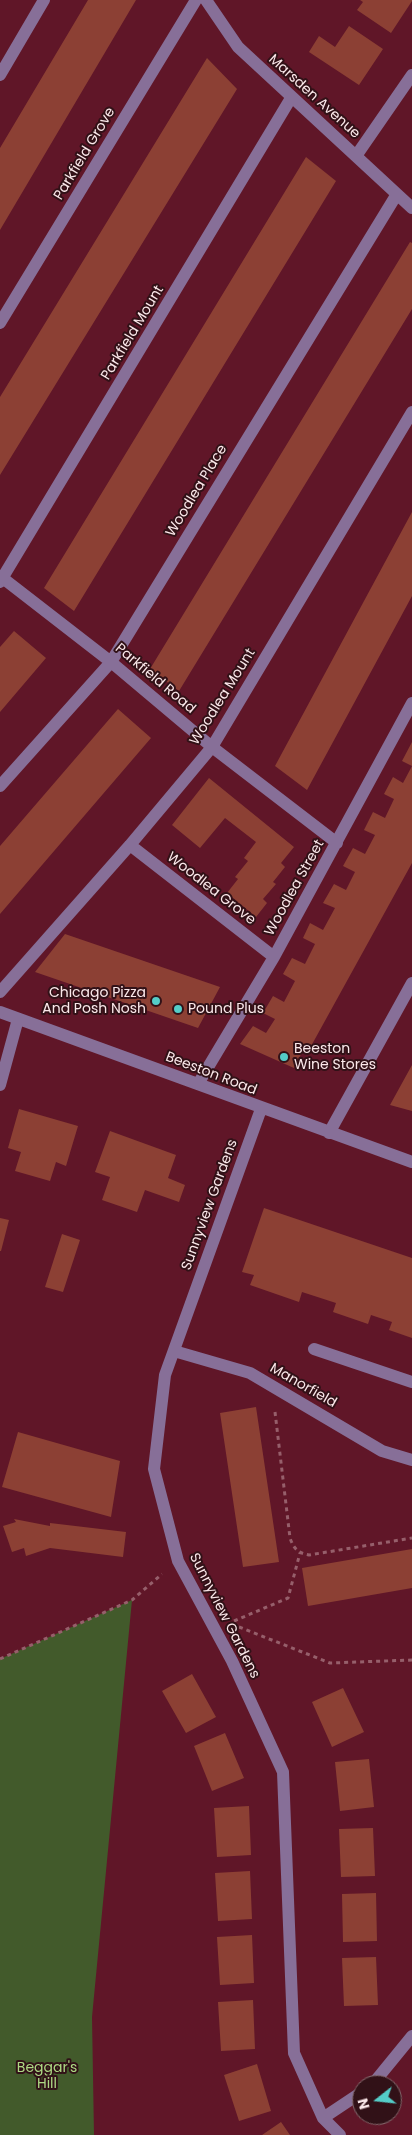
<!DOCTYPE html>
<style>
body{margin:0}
#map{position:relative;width:412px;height:2135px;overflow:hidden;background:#601628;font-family:Poppins,sans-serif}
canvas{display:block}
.north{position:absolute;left:352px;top:2075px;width:50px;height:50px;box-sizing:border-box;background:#311117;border:1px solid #82676b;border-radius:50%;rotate:254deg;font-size:14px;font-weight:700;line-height:20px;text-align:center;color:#fbe8ea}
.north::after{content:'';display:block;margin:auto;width:18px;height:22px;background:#54cdc8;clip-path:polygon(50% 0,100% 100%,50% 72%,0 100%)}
</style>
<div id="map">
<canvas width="412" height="2135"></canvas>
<div class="north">N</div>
</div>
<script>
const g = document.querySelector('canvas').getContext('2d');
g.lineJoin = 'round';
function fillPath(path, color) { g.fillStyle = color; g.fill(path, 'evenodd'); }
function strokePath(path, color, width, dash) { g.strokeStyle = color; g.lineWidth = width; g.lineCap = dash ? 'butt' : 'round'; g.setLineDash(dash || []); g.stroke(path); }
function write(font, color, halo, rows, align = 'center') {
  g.font = font + ' Poppins,sans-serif'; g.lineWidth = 4; g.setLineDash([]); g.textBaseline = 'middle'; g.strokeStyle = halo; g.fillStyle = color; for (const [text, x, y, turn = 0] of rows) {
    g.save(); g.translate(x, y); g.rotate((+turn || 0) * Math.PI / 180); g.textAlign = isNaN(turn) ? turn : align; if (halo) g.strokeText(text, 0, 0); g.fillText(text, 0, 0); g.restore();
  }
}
fillPath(new Path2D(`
 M132,1600L92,2017L94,2135H0V1659Z`), '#425a2b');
fillPath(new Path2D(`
 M88,0H136L0,230V148Z
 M360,0H412V1L391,33L357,10L363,2Z
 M349,26L383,49L359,85L309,52L319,36L335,47Z
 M207,58L237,89L0,475V397Z
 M306,157L336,181L74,611L44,588Z
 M410,242L412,243V309L179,691L150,669Z
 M412,512V596L307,790L275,766Z
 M14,631L46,658L0,712V647Z
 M118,709L151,738L0,914V846Z
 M412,742V863L310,1048L305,1046L294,1068L240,1044L253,1026L266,1033L275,1019L263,1013L273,996L284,1002L295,981L283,974L292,958L305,964L315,944L303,938L310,923L323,930L335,908L323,903L334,884L346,890L355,872L343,866L353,848L365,854L375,835L364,830L373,812L385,818L394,799L384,794L393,777L403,783L412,766L402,761Z
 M209,778L294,847L281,863L285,867L273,882L276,884L263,899L267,903L256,917L227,893L238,879L235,877L248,861L244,858L256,842L225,818L200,848L172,825Z
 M65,934L220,987L198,1028L35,972Z
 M412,1065V1111L390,1105Z
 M19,1109L78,1126L66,1166L56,1162L50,1181L15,1171L21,1152L8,1148Z
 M110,1131L176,1155L168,1178L185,1185L179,1202L145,1190L137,1212L102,1200L110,1177L95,1172Z
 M264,1208L412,1258V1338L389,1330L392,1322L371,1315L368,1324L333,1312L336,1303L302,1292L299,1302L250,1285L254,1275L242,1272Z
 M0,1218L9,1220L1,1251H0Z
 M62,1234L80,1240L63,1292L45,1287Z
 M256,1407L279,1562L243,1567L220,1413Z
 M18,1432L120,1461L111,1517L2,1487Z
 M14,1519L50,1526V1523L126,1532L123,1557L50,1548L26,1556L24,1548L12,1552L3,1526L16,1522Z
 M412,1549V1588L308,1606L302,1568Z
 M192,1674L216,1717L186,1733L162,1691Z
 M343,1688L364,1732L332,1747L312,1702Z
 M225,1733L244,1778L212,1791L194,1746Z
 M369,1759L374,1807L340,1811L335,1762Z
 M249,1806L251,1855L217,1857L214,1808Z
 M373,1828L375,1876L341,1877L339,1829Z
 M250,1871L252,1919L218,1921L215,1873Z
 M376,1893L377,1941L343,1942L342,1894Z
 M252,1935L254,1983L220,1985L217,1937Z
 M376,1957L378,2005L344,2006L342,1958Z
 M253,2000L255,2049L221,2051L218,2002Z
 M257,2064L271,2111L239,2121L224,2075Z
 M281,2122L290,2135H262Z`), '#8c4034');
strokePath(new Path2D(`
 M275,1412L290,1538C294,1549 298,1553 309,1555L412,1538
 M234,1621L288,1598L300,1553
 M239,1627L330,1663L412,1660
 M0,1659L132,1600L162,1574`), '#965f6b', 3, [4, 4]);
strokePath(new Path2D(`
 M206,0L238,47L412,208
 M0,75L44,0
 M356,156L412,75
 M0,323L196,0
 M0,576L111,662L212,747L337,843
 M0,582L291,98
 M0,786L111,662L397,194
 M130,845L274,957
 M0,992L130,845L212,747L412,412
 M0,1012L412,1162
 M198,1084L274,957L412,703
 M0,1085L18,1019
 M261,1109L165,1375L154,1469L178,1561L232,1661L283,1772L294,2053L323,2118L340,2135
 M329,1133L412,983
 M314,1349L412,1382
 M174,1351L250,1373L382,1451L412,1460
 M372,2085L412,2036
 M323,2118L362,2092`), '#876f98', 12);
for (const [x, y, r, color] of [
 [156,1001,5,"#54cdc8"],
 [178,1009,5,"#54cdc8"],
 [284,1057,5,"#54cdc8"]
]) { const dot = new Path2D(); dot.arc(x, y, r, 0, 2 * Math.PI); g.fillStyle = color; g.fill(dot); strokePath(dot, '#311117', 2); }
write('14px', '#fbe8ea', '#311117', [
 ["Marsden Avenue",314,97,42],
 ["Parkfield Grove",85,154,-59],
 ["Parkfield Mount",133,333,-59],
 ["Woodlea Place",197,491,-59],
 ["Parkfield Road",155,679,40],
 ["Woodlea Mount",223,697,-58],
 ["Woodlea Street",295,888,-61],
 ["Woodlea Grove",211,889,38],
 ["Beeston Road",211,1074,21],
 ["Sunnyview Gardens",210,1205,-70],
 ["Manorfield",303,1386,30],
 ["Sunnyview Gardens",224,1616,63]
]);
write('14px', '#fbe8ea', '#311117', [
 ["Chicago Pizza",146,993,"right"],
 ["And Posh Nosh",146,1009,"right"],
 ["Pound Plus",188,1009],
 ["Beeston",294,1049],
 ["Wine Stores",294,1065]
], 'left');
write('14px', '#add984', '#311117', [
 ["Beggar's",47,2068],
 ["Hill",47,2084]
]);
</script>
